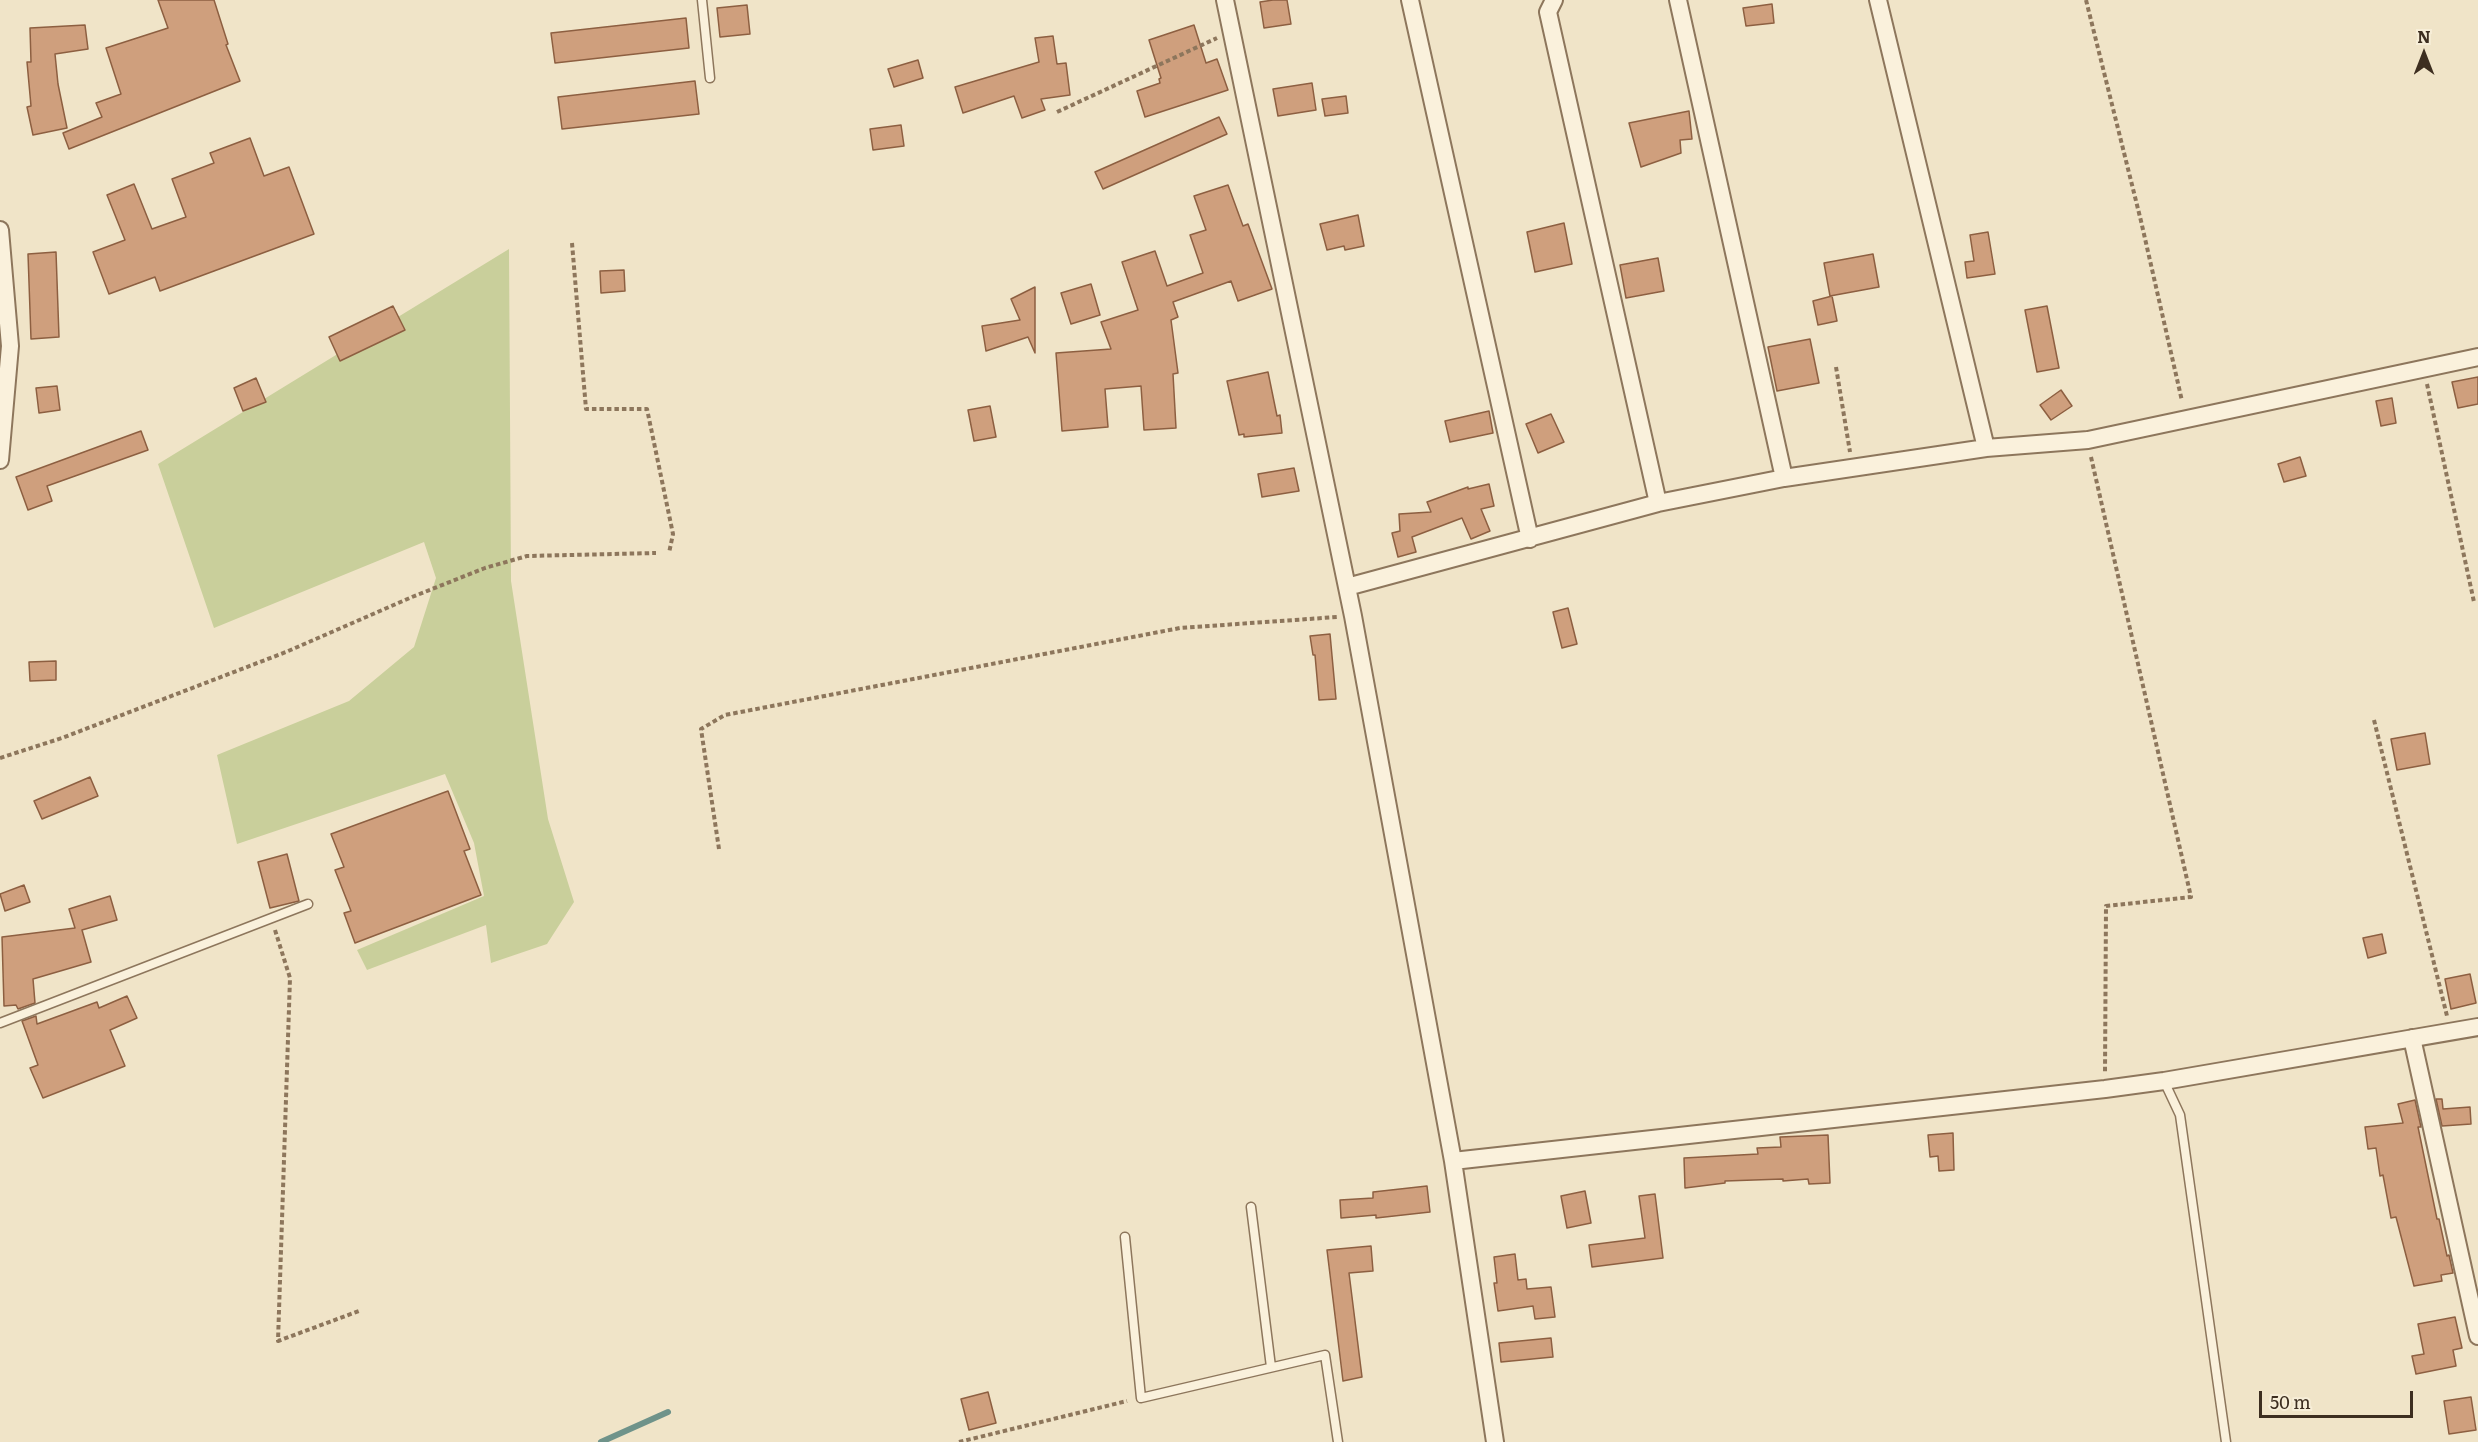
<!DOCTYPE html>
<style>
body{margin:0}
#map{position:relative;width:2478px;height:1442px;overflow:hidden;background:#f0e4c8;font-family:Literata,serif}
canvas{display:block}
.north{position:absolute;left:2394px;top:24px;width:60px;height:60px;-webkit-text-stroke:4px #f7eed8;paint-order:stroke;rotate:0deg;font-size:16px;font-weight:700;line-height:24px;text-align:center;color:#3d2e20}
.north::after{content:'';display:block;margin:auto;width:21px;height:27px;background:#3d2e20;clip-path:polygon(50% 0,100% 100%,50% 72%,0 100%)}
.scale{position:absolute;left:2259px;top:1391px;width:154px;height:27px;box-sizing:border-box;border:3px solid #3d2e20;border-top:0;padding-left:8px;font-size:18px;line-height:21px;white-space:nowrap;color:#3d2e20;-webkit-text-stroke:4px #f7eed8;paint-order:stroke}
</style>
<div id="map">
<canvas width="2478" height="1442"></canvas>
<div class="north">N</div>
<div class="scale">50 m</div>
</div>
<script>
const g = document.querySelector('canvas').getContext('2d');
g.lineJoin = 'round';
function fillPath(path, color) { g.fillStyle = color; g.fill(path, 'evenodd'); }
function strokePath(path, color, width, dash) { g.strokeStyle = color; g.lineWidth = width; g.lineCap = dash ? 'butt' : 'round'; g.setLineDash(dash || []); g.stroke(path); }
fillPath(new Path2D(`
 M509,249L511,581L548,819L574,902L547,944L491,963L486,925L367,970L357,950L484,896L474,843L445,774L237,844L217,755L349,701L414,647L436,578L424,542L214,628L158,464Z`), '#c9cf9b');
strokePath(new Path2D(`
 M601,1442L668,1412`), '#6f938a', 6);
const building = new Path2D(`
 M158,0H214L228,44L226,45L240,81L69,149L63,133L102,117L96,103L121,94L106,48L168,28Z
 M1273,0H1287L1291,24L1264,28L1260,2Z
 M1772,4L1774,23L1746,26L1743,8Z
 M747,5L750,34L720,37L717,8Z
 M686,18L689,48L555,63L551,33Z
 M85,25L88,49L55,54L58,84L67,128L33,135L27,107L31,106L27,62H31L30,28Z
 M1194,25L1206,63L1217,59L1228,90L1145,117L1137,91L1160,83L1159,79L1161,78L1149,40Z
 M1053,36L1057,64L1066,63L1070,95L1041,99L1045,110L1022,118L1014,96L963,113L955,87L1039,62L1035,38Z
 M918,60L923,78L894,87L888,69Z
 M695,81L699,114L562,129L558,97Z
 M1312,83L1316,110L1278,116L1273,89Z
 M1346,96L1348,113L1325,116L1322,99Z
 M1689,111L1692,139L1680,140L1681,153L1641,167L1629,123Z
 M1219,117L1227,134L1103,189L1095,172Z
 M901,125L904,146L873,150L870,129Z
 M250,138L264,176L289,167L314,234L160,291L155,277L109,294L93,252L125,240L107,195L134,184L152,229L186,217L172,179L214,163L210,153Z
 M1228,185L1243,226L1248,224L1272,289L1238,301L1231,281L1173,302L1178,317L1171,320L1178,373L1173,374L1176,428L1144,430L1141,386L1105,389L1108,427L1062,431L1056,353L1111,349L1101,322L1138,310L1122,262L1155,251L1167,286L1203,273L1190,235L1206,230L1194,196Z
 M1358,215L1364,246L1345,250L1344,246L1327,250L1320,224Z
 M1564,223L1572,264L1535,272L1527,232Z
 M1988,232L1995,274L1967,278L1965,262L1974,261L1970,235Z
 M56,252L59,337L31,339L28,254Z
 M1873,254L1879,287L1830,296L1824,263Z
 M1658,258L1664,291L1626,298L1620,265Z
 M624,270L625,291L601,293L600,271Z
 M1091,284L1100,315L1071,324L1061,293Z
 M1035,287V353L1028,337L986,351L982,326L1020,320L1011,299Z
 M1832,296L1837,321L1818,325L1813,301Z
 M393,306L405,330L340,361L329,337Z
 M2047,306L2059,368L2037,372L2025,310Z
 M1810,339L1819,383L1777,391L1768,347Z
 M1268,372L1277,416L1280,415L1282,433L1244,437V434L1239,435L1227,381Z
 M2478,377V404L2458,408L2452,382Z
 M256,378L266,402L243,411L234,388Z
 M57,386L60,410L39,413L36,388Z
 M2061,390L2072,406L2051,420L2040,405Z
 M2392,398L2396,423L2381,426L2376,401Z
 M990,406L996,437L974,441L968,410Z
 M1489,411L1493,433L1450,442L1445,421Z
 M1551,414L1564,442L1538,453L1526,424Z
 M141,431L148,450L47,486L52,501L28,510L16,477Z
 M2300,457L2306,476L2284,482L2278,464Z
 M1294,468L1299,491L1262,497L1258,474Z
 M1489,484L1494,506L1481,509L1490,531L1471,539L1462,518L1412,537L1416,552L1398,557L1392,533L1400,531L1399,514L1431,512L1427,502L1468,487V489Z
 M1568,608L1577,644L1562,648L1553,612Z
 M1330,634L1336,699L1319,700L1315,655H1313L1310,636Z
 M56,661V680L30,681L29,662Z
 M2425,733L2430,764L2397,770L2391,739Z
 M90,777L98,796L42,819L34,801Z
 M448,791L470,849L464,851L481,895L355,943L344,913L351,911L335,870L344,867L331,834Z
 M287,854L299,901L270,908L258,862Z
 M24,885L30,902L5,911L0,894Z
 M110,896L117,920L82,930L91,962L33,979L35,1003L18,1009L16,1005L4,1006L2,937L75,928L69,909Z
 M2382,934L2386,953L2368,958L2363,938Z
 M2470,974L2476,1003L2451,1009L2445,979Z
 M127,996L137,1018L110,1030L125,1066L43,1098L30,1068L38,1065L22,1021L36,1016L37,1024L97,1002L99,1008Z
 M2436,1099H2442L2443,1109L2470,1107L2471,1124L2442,1126Z
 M2415,1100L2421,1127H2418L2437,1219H2439L2447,1256L2449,1255L2453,1273L2441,1275L2442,1281L2414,1286L2396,1217L2391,1218L2383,1175L2380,1176L2376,1148L2368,1149L2365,1127L2403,1123L2398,1104Z
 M1953,1133L1954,1170L1939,1171L1938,1156L1930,1157L1928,1135Z
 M1828,1135L1830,1183L1809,1184L1808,1179L1783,1181V1179L1725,1181V1183L1685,1188L1684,1158L1758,1154L1757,1148L1781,1147L1780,1137Z
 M1427,1186L1430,1212L1376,1218V1215L1341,1218L1340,1200L1373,1198V1192Z
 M1585,1191L1591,1223L1567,1228L1561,1196Z
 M1655,1194L1663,1258L1592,1267L1589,1245L1645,1238L1639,1196Z
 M1371,1246L1373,1271L1349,1273L1362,1377L1343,1381L1327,1250Z
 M1515,1254L1518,1280L1526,1279L1527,1289L1551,1287L1555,1317L1535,1319L1533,1306L1498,1311L1494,1283H1497L1494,1257Z
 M2455,1317L2462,1348L2453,1350L2456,1366L2416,1374L2412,1356L2424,1354L2418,1324Z
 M1551,1338L1553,1357L1501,1362L1499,1343Z
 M988,1392L996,1423L969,1430L961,1399Z
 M2471,1397L2476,1430L2449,1434L2444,1401Z`);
fillPath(building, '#cf9f7d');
strokePath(building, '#8d5f41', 1.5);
const service = new Path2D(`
 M702,0L710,78
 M0,1023L308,904
 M2164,1081L2180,1115L2226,1442
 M1251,1207L1271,1367
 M1125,1237L1141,1398L1325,1355L1338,1442`);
const minor = new Path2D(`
 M1225,0L1353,616L1453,1161L1495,1442
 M1410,0L1530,539
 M1554,0L1548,12L1658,503
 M1678,0L1784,478
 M1878,0L1986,448
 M0,230L10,346L0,460
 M1347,587L1658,503L1784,478L1986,448L2088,440L2478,357
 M2412,1038L2478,1336
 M1453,1161L2105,1089L2164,1081L2478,1027`);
strokePath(service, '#8d765c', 11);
strokePath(minor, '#8d765c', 20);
strokePath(new Path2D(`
 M2086,0L2141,221L2182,401
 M1057,112L1217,38
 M572,243L586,409H647L673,534L669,553
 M1836,367L1850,452
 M2427,384L2474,602
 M2091,457L2191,897L2106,906L2105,1073
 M2374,720L2447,1016
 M0,758L62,738L286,652L412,597L485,568L527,556L656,553
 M719,849L701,729L725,715L1180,628L1337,617
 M275,930L290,978L278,1341L359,1311
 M959,1442L1127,1401`), '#8d765c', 4, [4.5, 3]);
strokePath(service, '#faf1dc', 8);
strokePath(minor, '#faf1dc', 16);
</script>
